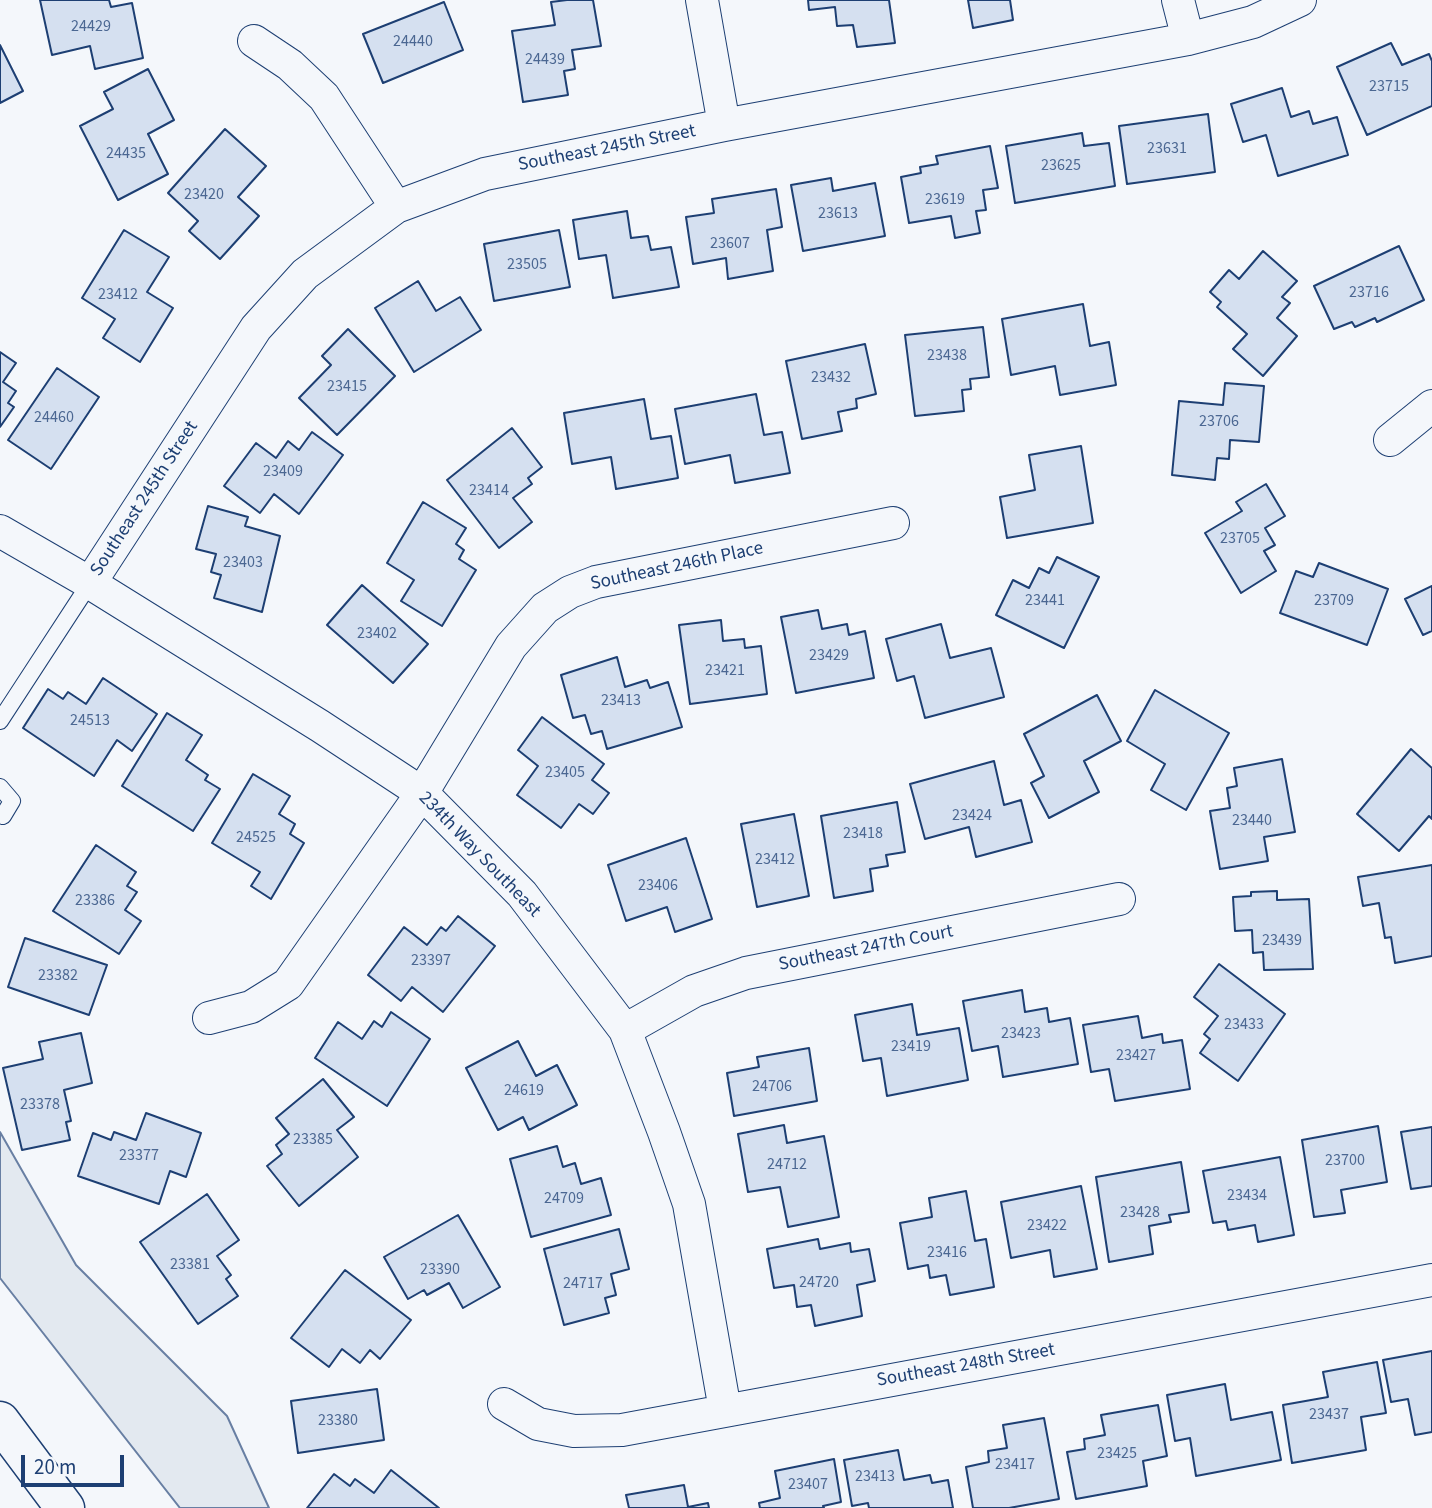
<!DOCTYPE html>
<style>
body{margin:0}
#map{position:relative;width:1432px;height:1508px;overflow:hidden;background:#f4f7fb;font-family:"Source Sans 3",sans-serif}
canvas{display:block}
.scale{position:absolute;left:21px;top:1455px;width:103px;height:32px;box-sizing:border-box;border:4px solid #1d3f73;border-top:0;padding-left:9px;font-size:21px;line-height:24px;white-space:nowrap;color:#1d3f73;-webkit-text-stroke:5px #f4f7fb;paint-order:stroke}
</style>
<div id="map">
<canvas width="1432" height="1508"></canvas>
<div class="scale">20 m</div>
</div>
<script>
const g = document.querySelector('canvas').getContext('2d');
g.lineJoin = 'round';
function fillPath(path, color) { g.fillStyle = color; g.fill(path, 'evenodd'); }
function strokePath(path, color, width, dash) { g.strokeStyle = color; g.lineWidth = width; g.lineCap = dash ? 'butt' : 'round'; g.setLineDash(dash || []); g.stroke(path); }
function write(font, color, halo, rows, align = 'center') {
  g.font = font + ' "Source Sans 3",sans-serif'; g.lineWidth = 5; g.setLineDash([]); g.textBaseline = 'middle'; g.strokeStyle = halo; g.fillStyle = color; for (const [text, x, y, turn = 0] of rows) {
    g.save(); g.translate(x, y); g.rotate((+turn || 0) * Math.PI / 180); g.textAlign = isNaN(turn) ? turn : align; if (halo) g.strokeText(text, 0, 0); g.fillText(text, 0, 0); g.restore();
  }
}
const green = new Path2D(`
 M0,1132L76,1265L227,1416L269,1508H180L0,1278Z`);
fillPath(green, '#e3e9f0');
strokePath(green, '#687fa3', 2);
const building = new Path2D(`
 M40,0H109L111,7L132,3L143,58L95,69L90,46L52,55Z
 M567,0H593L601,46L572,50L575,69L564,71L568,95L523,102L512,31L555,25L551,2Z
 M808,0H889L895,43L857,47L853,25L837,26L835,7L809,10Z
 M968,0H1010L1013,20L973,28Z
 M444,2L463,50L383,83L363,34Z
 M1391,43L1402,65L1429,54L1432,61V106L1367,135L1337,67Z
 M0,45L23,91L0,103Z
 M148,69L174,120L148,134L168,174L118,200L80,126L113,109L104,92Z
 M1282,88L1291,117L1309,111L1313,124L1337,117L1348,155L1278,176L1266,135L1243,142L1231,104Z
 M1208,114L1215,172L1127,184L1119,126Z
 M225,129L266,166L238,197L259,216L220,259L189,231L198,221L168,193Z
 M1082,133L1084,146L1109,143L1115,186L1015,203L1006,146Z
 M990,146L998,188L983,190L986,210L976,211L980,233L955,238L951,216L909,223L901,177L921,173L920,167L938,164L936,156Z
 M831,178L833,191L875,183L885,236L803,251L791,185Z
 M776,189L782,227L767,230L773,271L728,279L726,258L693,264L686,217L714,213L712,199Z
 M627,211L631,238L648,236L651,250L671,247L679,287L613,298L606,255L579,259L573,220Z
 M124,230L169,257L147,292L173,308L140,362L103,338L115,319L82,298Z
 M559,230L570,287L494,301L484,244Z
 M1399,246L1424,300L1377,322L1375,318L1355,327L1352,322L1334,329L1314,286Z
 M1263,251L1297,281L1282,297L1290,303L1277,318L1297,336L1263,376L1233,349L1247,334L1217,307L1221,302L1210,292L1229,270L1239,279Z
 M418,281L436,311L460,297L481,330L414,372L375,308Z
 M1083,304L1090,346L1109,342L1116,385L1060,395L1055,366L1011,375L1002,319Z
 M983,327L989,377L970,379L971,389L962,390L964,411L915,416L905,335Z
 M348,329L395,376L337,435L299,398L331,365L322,356Z
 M865,344L876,394L856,399L857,408L838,412L842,431L802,439L786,361Z
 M0,352L16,363L3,382L16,391L8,403L14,407L0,427Z
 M57,368L99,397L51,469L8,440Z
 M1225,383L1264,386L1259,442L1230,440L1229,459L1217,458L1215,480L1172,475L1179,401L1223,405Z
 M756,394L764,435L782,432L790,473L735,483L730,455L685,464L675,409Z
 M644,399L651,439L671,436L678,478L616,489L611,457L572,464L564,413Z
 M512,428L542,467L528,478L532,484L513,498L532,522L499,548L447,480Z
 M312,432L343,455L299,514L274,494L260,513L224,486L256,443L276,458L288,441L299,450Z
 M1081,446L1093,523L1007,538L1000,497L1035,490L1029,455Z
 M1266,484L1285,516L1265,528L1275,545L1264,551L1276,571L1241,593L1205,533L1242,511L1236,502Z
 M423,502L466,528L456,544L464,550L459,559L476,570L442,626L401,601L414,580L387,563Z
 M208,506L248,517L245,526L280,536L262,612L214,598L221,575L211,572L216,554L196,549Z
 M1057,557L1099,577L1064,648L996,615L1013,580L1029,588L1039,568L1049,573Z
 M1319,563L1388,589L1367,645L1280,613L1296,571L1313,577Z
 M362,585L428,644L393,683L327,625Z
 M1432,586V631L1423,635L1405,599Z
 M818,610L822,629L847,624L849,635L865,631L874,678L796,693L781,617Z
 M721,620L723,641L744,639L745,648L761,646L767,694L690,704L679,625Z
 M941,624L950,658L991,648L1004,697L925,718L914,676L897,681L886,639Z
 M617,657L625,687L647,680L650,688L668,682L682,727L607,749L602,731L591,734L585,715L573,718L561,675Z
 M103,678L157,714L132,751L117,740L94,776L23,728L48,689L63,699L68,692L86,704Z
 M1155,690L1229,733L1186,810L1151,790L1165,764L1127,741Z
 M1097,695L1121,741L1084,761L1099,792L1049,818L1031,783L1044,776L1024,734Z
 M167,713L202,735L186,760L208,775L205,780L220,789L193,831L122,786Z
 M542,717L604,764L592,780L609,793L593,814L579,804L561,828L517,795L538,766L518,750Z
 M1411,749L1432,768V819L1429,816L1399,851L1357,814Z
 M1282,759L1295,832L1264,837L1268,861L1220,869L1210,811L1230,808L1227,788L1237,786L1234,768Z
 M994,761L1004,805L1021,800L1032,842L976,857L969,827L925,839L910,784Z
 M253,774L290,796L279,814L295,824L290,834L304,843L271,899L251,886L260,872L212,843Z
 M897,802L905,852L886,855L888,866L870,869L873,891L834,898L821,816Z
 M794,814L809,896L757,907L741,824Z
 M686,838L712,919L675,932L667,907L626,921L608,865Z
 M96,845L136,872L127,886L137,892L125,910L141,921L119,954L53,911Z
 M1432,865V956L1395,963L1391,937L1385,938L1379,903L1363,906L1358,877Z
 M1277,891V900L1309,899L1313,969L1264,970L1263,952L1253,953L1252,930L1235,931L1233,897L1251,896V892Z
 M458,916L495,946L443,1012L412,987L401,1001L368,975L404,927L427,945L441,927L446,931Z
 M25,938L107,965L89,1015L8,987Z
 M1219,964L1285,1014L1238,1081L1200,1053L1210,1039L1204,1034L1218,1016L1194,997Z
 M1022,990L1025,1012L1047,1008L1049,1022L1070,1018L1078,1064L1003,1077L998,1046L972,1051L963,1001Z
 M912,1004L917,1035L959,1028L968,1080L887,1096L881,1058L863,1061L855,1015Z
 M391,1012L430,1039L387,1106L315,1058L338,1022L362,1039L374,1021L382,1027Z
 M1138,1016L1142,1038L1162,1034L1163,1043L1182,1040L1190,1089L1115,1101L1109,1069L1091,1072L1083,1025Z
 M81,1033L92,1083L64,1090L71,1121L66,1122L70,1140L22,1150L3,1068L43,1059L39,1042Z
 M518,1041L536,1076L557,1065L577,1105L529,1130L523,1117L498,1130L466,1068Z
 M809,1048L817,1101L734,1116L727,1073L759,1067L757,1057Z
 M323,1079L354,1117L337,1130L358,1157L299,1206L267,1166L282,1154L276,1145L289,1134L276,1118Z
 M146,1113L201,1133L186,1177L170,1171L159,1204L78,1176L93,1133L111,1140L114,1132L136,1140Z
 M784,1125L787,1143L824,1136L839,1217L788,1227L780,1187L748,1192L738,1134Z
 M1378,1126L1387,1182L1341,1190L1345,1213L1314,1217L1302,1140Z
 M1432,1127V1186L1411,1189L1401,1132Z
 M557,1146L563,1167L575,1163L581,1184L601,1178L611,1215L531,1237L510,1159Z
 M1280,1157L1294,1235L1258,1242L1255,1225L1228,1230L1226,1221L1213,1223L1203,1171Z
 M1181,1162L1189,1212L1169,1215L1171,1222L1149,1226L1153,1254L1109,1262L1096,1177Z
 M1081,1186L1097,1269L1054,1277L1050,1250L1011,1258L1001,1202Z
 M966,1191L975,1241L986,1239L994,1287L950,1295L946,1275L930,1278L928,1265L908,1269L900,1223L932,1217L929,1198Z
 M207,1194L239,1240L217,1256L231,1275L226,1279L238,1296L198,1324L140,1242Z
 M458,1215L500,1287L463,1308L449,1283L427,1295L424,1290L408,1299L384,1257Z
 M619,1229L629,1269L611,1274L616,1295L605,1298L609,1313L564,1325L544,1249Z
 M818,1239L820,1249L850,1243L851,1252L869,1249L875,1281L857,1285L862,1316L815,1326L811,1305L797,1307L794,1285L774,1288L767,1249Z
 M345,1270L411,1320L380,1359L370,1350L360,1363L342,1349L329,1367L291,1338Z
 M1432,1351V1432L1415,1435L1408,1399L1391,1402L1383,1360Z
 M1377,1362L1386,1413L1361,1417L1366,1450L1292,1463L1283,1405L1328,1397L1323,1372Z
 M1225,1384L1231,1420L1272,1412L1281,1460L1196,1476L1190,1438L1175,1441L1167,1395Z
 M377,1389L384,1440L298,1453L291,1401Z
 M1158,1405L1167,1456L1143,1461L1147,1486L1076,1499L1067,1452L1085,1449L1084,1439L1105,1435L1101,1415Z
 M1044,1418L1059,1499L1009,1508H973L966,1467L989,1462L988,1451L1007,1448L1003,1425Z
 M898,1450L904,1480L930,1475L932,1483L948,1480L953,1508H869L868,1503L852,1506L844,1460Z
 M834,1459L841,1502L823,1506L824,1508H760L759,1503L780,1498L775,1471Z
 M391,1470L439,1508H307L334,1474L350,1486L355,1479L374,1493Z
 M684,1485L688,1507L708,1503L709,1508H629L626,1495Z`);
fillPath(building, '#d5e0f0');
strokePath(building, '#1d3f73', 2);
const lane = new Path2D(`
 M0,721L90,583
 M0,787L12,801L3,816`);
const street = new Path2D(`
 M702,0L724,125
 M1178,0L1188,39
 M254,41L290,65L324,97L396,207
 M1390,440L1432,406
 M0,531L90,583L320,726L422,793L522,894L625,1030L664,1132L689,1204L725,1410
 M90,583L256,328L305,274L396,207L485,174L724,125L1188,39L1253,22L1300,0
 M209,1018L251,1007L288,984L422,793L511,646L545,608L570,592L596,582L893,523
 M625,1030L694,991L746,973L1119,899
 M504,1404L538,1424L574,1431L622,1430L1432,1280`);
const primary = new Path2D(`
 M0,1421L65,1508`);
strokePath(lane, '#1d3f73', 18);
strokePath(street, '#1d3f73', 34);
strokePath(primary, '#1d3f73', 41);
strokePath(lane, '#f4f7fb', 16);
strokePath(street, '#f4f7fb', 32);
strokePath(primary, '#f4f7fb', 38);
write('16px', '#4b6792', null, [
 ["24429",91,27],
 ["24440",413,42],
 ["24439",545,60],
 ["23715",1389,87],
 ["23631",1167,149],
 ["24435",126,154],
 ["23625",1061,166],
 ["23420",204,195],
 ["23619",945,200],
 ["23613",838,214],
 ["23607",730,244],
 ["23505",527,265],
 ["23716",1369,293],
 ["23412",118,295],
 ["23438",947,356],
 ["23432",831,378],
 ["23415",347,387],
 ["24460",54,418],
 ["23706",1219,422],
 ["23409",283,472],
 ["23414",489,491],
 ["23705",1240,539],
 ["23403",243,563],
 ["23441",1045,601],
 ["23709",1334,601],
 ["23402",377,634],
 ["23429",829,656],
 ["23421",725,671],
 ["23413",621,701],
 ["24513",90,721],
 ["23405",565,773],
 ["23424",972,816],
 ["23440",1252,821],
 ["23418",863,834],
 ["24525",256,838],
 ["23412",775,860],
 ["23406",658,886],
 ["23386",95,901],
 ["23439",1282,941],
 ["23397",431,961],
 ["23382",58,976],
 ["23433",1244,1025],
 ["23423",1021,1034],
 ["23419",911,1047],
 ["23427",1136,1056],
 ["24706",772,1087],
 ["24619",524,1091],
 ["23378",40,1105],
 ["23385",313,1140],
 ["23377",139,1156],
 ["23700",1345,1161],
 ["24712",787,1165],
 ["23434",1247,1196],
 ["24709",564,1199],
 ["23428",1140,1213],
 ["23422",1047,1226],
 ["23416",947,1253],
 ["23381",190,1265],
 ["23390",440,1270],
 ["24720",819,1283],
 ["24717",583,1284],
 ["23437",1329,1415],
 ["23380",338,1421],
 ["23425",1117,1454],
 ["23417",1015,1465],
 ["23413",875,1477],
 ["23407",808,1485]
]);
write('19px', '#1d3f73', '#f4f7fb', [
 ["Southeast 245th Street",607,149,-11],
 ["Southeast 245th Street",145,499,-57],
 ["Southeast 246th Place",677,567,-12],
 ["234th Way Southeast",479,855,46],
 ["Southeast 247th Court",866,949,-11],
 ["Southeast 248th Street",966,1366,-10]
]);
</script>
